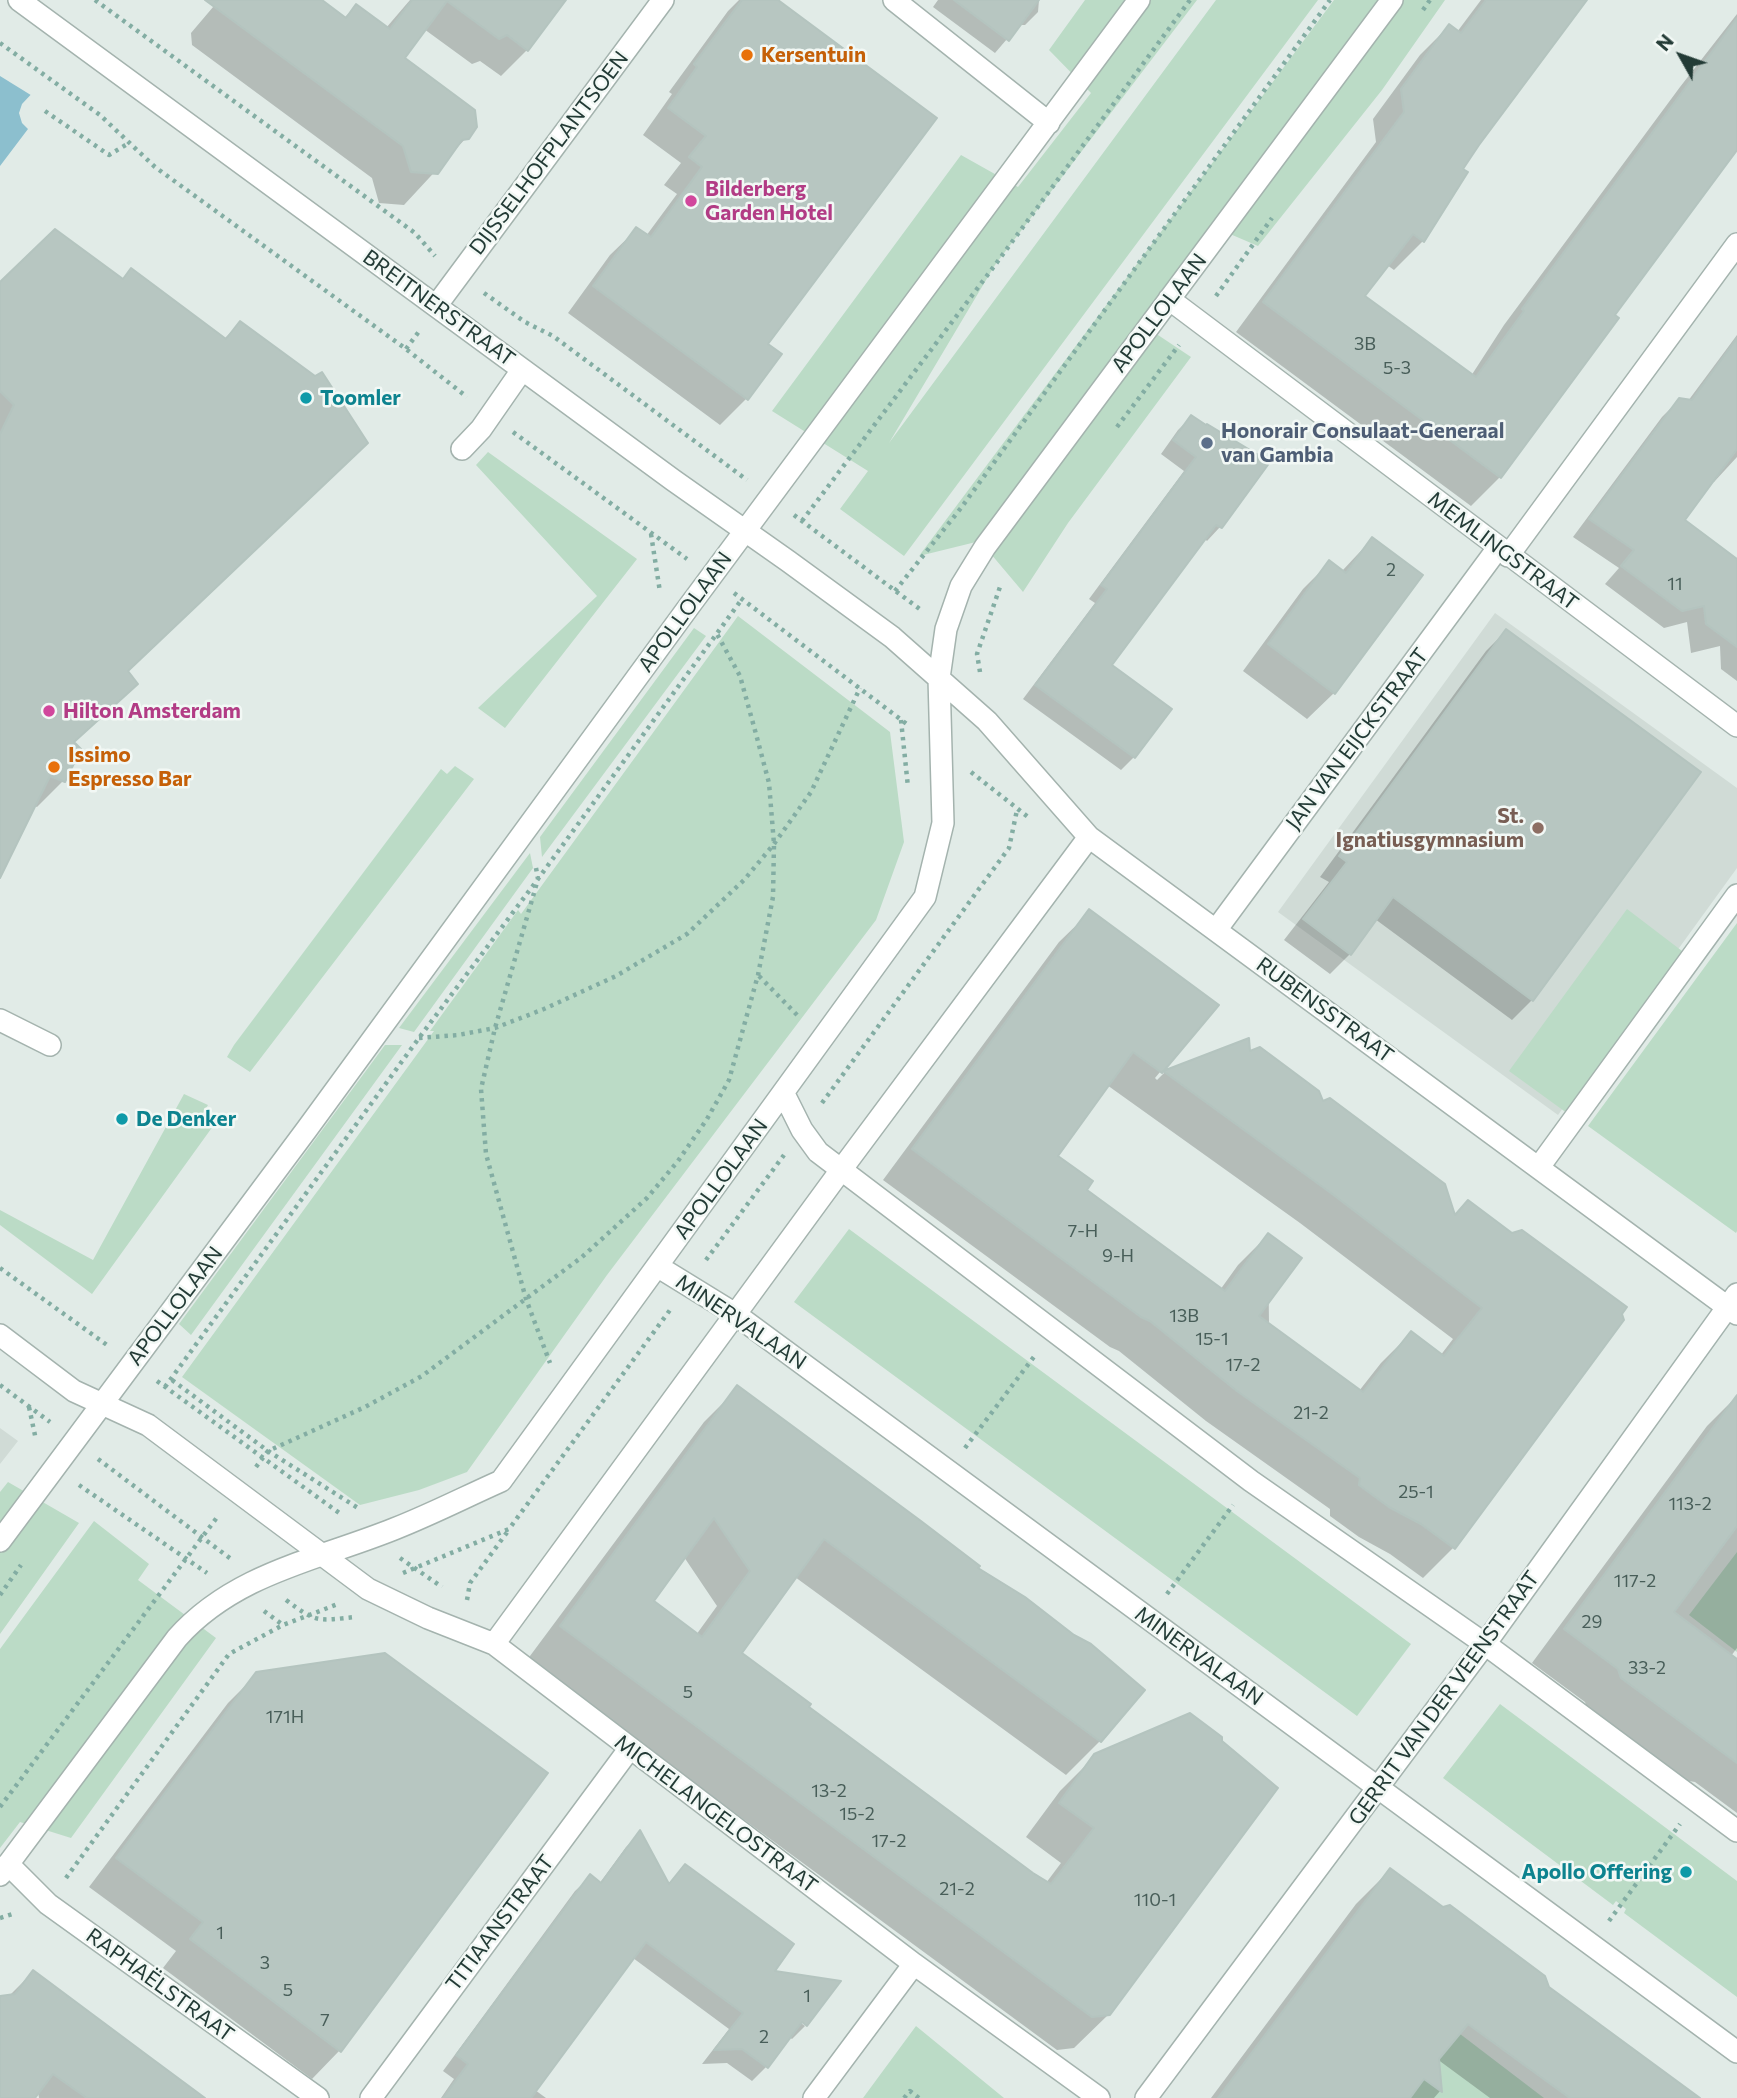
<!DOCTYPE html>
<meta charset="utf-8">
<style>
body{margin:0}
#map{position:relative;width:1737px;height:2098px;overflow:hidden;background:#e1ebe7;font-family:Commissioner,sans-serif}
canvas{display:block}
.north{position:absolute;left:1646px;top:21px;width:70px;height:70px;-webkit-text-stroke:5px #f2f8f5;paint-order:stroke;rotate:310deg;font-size:19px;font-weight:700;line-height:28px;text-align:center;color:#233b36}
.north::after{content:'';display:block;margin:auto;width:24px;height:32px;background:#233b36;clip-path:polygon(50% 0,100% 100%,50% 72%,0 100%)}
</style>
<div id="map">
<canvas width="1737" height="2098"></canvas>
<div class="north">N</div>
</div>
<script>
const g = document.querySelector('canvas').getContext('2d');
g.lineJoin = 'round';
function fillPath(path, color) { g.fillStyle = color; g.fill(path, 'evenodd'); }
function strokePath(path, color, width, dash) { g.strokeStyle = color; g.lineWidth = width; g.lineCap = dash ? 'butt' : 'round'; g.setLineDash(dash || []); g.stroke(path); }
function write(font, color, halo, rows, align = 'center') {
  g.font = font + ' Commissioner,sans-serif'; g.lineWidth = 5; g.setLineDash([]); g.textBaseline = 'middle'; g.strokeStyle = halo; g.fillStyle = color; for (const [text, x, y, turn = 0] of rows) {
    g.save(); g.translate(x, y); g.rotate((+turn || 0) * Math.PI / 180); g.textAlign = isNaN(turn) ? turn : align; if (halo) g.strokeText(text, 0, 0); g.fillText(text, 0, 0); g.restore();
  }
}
fillPath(new Path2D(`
 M1495,613L1737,788V868L1558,1115L1278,912Z
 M0,1428L18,1441L0,1464Z`), '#d0dbd6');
fillPath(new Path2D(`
 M1085,0H1197L995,265L889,443L1216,0H1318L904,556L840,509L868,471L772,411L961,155L1018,187L1091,93L1049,50Z
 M1334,0H1445L1382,90L1258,246L1216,228L1146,327L1191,357L1068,523L1023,592L980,541L919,556Z
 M488,452L637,559L505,728L478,708L597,596L476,465Z
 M738,616L890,732L904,842L876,920L607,1275L467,1472L419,1490L360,1505L182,1377L434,1031H430L518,910L521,914Z
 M694,628L706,636L542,857L540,837Z
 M455,766L474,779L250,1072L227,1057L234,1045L441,769L447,774Z
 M530,853L533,868L414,1032L399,1028Z
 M1627,909L1686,954L1571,1116L1509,1071Z
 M1737,923V1231L1736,1233L1588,1126Z
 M385,1045H402L191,1335L179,1324Z
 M184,1094L208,1105L203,1113L216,1122L92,1294L0,1225V1210L93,1260Z
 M849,1229L1411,1644L1357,1716L794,1302Z
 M8,1482L79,1523L0,1634V1492Z
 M94,1521L149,1564L138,1580L216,1638L71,1838L20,1822L0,1848V1649Z
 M1737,1552V1652L1689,1615Z
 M1500,1704L1737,1881V1997L1624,1913L1626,1909L1616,1901L1613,1905L1443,1778Z
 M1413,1998L1544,2098H1357Z
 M916,2026L1004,2098H863Z`), '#bbdbc6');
fillPath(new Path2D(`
 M0,0H120L22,104L19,113L22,123L28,129L0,166Z`), '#8cbfce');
fillPath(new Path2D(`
 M0,0H124L34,97L0,76Z`), '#e1ebe7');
fillPath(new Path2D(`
 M219,0H322L332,30L356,6L386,28L410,0H564L527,50L501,76L480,61L472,64L424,29L403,59L467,137L404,205L379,203L372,178L192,45L191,33Z
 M739,0H775L766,345L746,399L720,425L568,313L610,255L637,229L646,236L677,194L664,185L681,163L643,135L672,94L669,92L728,11Z
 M938,0H1039L1038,12L1025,25H1019L995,53L933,7Z
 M1481,0H1585L1461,169L1423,241L1394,270L1387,265L1363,296L1471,376L1504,325L1680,87L1737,14V147L1613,315L1500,477L1471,506L1236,332L1376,142L1373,119L1420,55L1449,26L1457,32Z
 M131,271L224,339L240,323L126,672L109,710L73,743L63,781L37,807L34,806L0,873V284L121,280Z
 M1737,335V457L1714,482L1712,480L1682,521L1737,561V681L1721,669L1720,646L1691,653L1687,622L1664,628L1605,584L1619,568L1573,537L1662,417L1679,400L1688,401Z
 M1191,417L1268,462L1220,527L1207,541L1204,538L1110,665L1134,757L1121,770L1023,699L1095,603L1089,599L1184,471L1161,454L1178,430Z
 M1372,539L1334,693L1307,719L1243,671L1303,589L1329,563L1342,571Z
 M1506,631L1532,1000L1512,1020L1375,919L1350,954L1330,974L1284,940L1329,882L1320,877L1486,651Z
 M1090,912L1216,1005L1155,1078L1157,1080L1164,1073L1247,1040L1249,1053L1322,1104L1454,1216L1620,1314L1453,1548L1423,1578L1390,1554L1359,1537L1330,1516V1509L1206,1421L1119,1351L1110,1347L883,1180L1059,942ZM1107,1085L1300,1223L1453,1339L1440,1356L1411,1333L1381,1363L1359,1391L1269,1325L1268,1235L1238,1265L1220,1290L1084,1190L1056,1156Z
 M738,1388L975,1569L1100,1741L1066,1775L795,1577L739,1654L806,1707L1046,1883L1061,1863L1026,1837L1060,1791L1095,1756L1109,2014L1074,2048L1057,2050L527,1660L704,1422ZM684,1557L717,1606L696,1635L651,1601Z
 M1737,1396V1648L1731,1656L1737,1660V1813L1695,1782L1683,1780L1588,1711L1585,1702L1532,1663L1707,1426Z
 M257,1674L340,2050L312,2079L163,1968L176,1951L89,1887L228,1703Z
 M640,1833L667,1885L685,1866L772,1972L807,2023L794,2018L805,2026L792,2039L789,2037L767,2066L752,2081L727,2063L702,2064L729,2029L633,1958L535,2090L546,2098H441L454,2079L443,2071L575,1891L590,1877L599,1884L626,1847Z
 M1390,1870L1548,1988L1697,2098H1490L1437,2059L1440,2091L1434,2098H1211L1356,1904Z
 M33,1972L202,2098H39L38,2092L33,2098H0V2000L8,1997Z`), '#0003');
const building = new Path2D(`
 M205,0H322L346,18L356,4L390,29L412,0H566L528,51L507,35L499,39L447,1L405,58L475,110L477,127L469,139L462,140L438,174L411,172L403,146Z
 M742,0H778L937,118L768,344L782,354L748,400L593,286L636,227L651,237L702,167L689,157L706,136L668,108L697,67L694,64Z
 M954,0H1039L1009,41Z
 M1486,0H1587L1479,145L1463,169L1468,172L1424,242L1413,234L1365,296L1476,377L1524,311L1522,309L1533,294L1737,18V150L1615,315L1619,318L1501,478L1263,302L1404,112L1401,89L1449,24L1461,33Z
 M55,229L123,279L131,268L226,339L240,321L315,376L322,372L368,443L128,671L138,684L74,742L81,749L65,782L50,776L0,878V434L14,405L0,391V282Z
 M1737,338V449L1685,520L1737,559V647L1706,624L1704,606L1682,611L1621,566L1634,550L1589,519L1679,398L1692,400Z
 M1191,415L1206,425L1207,424L1270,462L1222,528L1216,525L1112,665L1172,709L1135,758L1035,685L1107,589L1101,585L1196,457L1173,440Z
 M1372,537L1423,575L1335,694L1268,644L1329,560L1346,573Z
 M1506,629L1701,772L1533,1001L1393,897L1351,955L1303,919L1347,862L1339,856Z
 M1089,909L1219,1005L1162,1073L1133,1052L1058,1156L1093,1181L1087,1190L1225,1291L1268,1233L1302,1258L1259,1316L1363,1392L1411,1331L1444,1356L1482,1308L1331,1193L1163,1071L1249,1038L1250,1051L1260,1047L1319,1091L1323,1101L1330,1098L1445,1184L1455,1215L1468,1200L1512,1233L1522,1230L1627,1307L1622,1314L1624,1320L1455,1549L1421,1524L1389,1507L1359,1485L1360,1478L1237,1391L1150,1321L1141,1317L912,1149Z
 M737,1385L921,1521L980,1566L978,1568L1025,1597L1074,1635L1091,1644L1145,1690L1101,1742L824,1539L742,1653L811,1704L809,1707L1033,1873L1051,1884L1094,1828L1059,1803L1094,1754L1190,1713L1222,1737V1741L1278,1788L1110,2015L1092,2017L560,1626ZM714,1518L750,1571L702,1637L654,1601Z
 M1737,1395V1526L1674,1612L1737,1659V1763L1621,1678L1618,1669L1564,1629Z
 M385,1653L548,1773L341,2052L190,1939L203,1922L116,1858L256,1672Z
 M640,1830L669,1884L685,1864L794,1944L775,1971L841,1981L807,2026L802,2022L768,2068L742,2049L714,2050L743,2013L646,1942L531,2098H443L468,2064L456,2055L510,1982L590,1874L601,1883Z
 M1390,1868L1443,1907L1450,1905L1545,1976L1549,1987L1700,2098H1570L1468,2024L1439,2059L1442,2092L1424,2079L1410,2098H1218Z
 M33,1970L151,2058L205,2098H87L53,2074L35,2098H0V1996L15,1994Z`);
fillPath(building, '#b7c6c1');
strokePath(building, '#b4c4bf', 2);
const minor = new Path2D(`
 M19,0L673,480L788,561L892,637L987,721L1089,837L1737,1314
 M894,0L1049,123
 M1169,299L1737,726
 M436,306L663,0
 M462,449L481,429L522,370
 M1508,556L1737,244
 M1216,930L1498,548
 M0,1020L50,1045
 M784,1094L802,1130L818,1152L1251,1481L1485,1644L1737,1831
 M1539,1167L1737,895
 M657,1266L735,1314L1737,2052
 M0,1335L74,1391L148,1425L368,1589L428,1618L494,1644L914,1964L1099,2098
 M0,1541L307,1129L690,605L1139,0
 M494,1644L841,1170L1089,837
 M8,1864L48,1904L318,2098
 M0,1875L177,1638C235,1573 317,1560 394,1529C430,1515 465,1497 501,1481L925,897L943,823L939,678L946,629L961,586L985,547L1392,0
 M371,2098L630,1748
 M814,2098L914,1964
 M1146,2098L1485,1644L1737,1294`);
strokePath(minor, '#a4b3ae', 24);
strokePath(new Path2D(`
 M95,0L415,233L435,256
 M1423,10L1430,0
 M0,43L100,115L155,167L406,349L467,397
 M45,111L109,155L129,143
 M484,293L525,322L553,336L747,480
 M1216,296L1272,218
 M406,349L420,330
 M1117,427L1179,345
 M513,432L687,559
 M794,515L921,610
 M802,521L995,265L1190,0
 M651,534L660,592
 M895,591L961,508L1330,0
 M734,593L908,725
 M980,672L977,654L1001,584
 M901,720L908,787
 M971,772L1028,817
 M536,868L538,879L495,1028L481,1089L486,1154L526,1299L550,1363
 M759,976L799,1017
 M419,1038L458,1035L495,1028L544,1009L616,976L687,934L744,880L774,844L811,792L860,688
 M822,1103L1009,848L1017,810
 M706,1260L784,1155
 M0,1268L107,1345
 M172,1380L268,1451L358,1508
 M157,1381L342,1515
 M0,1385L50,1422
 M165,1387L419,1038L538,879L742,599
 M29,1407L36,1440
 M965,1448L1036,1354
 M98,1459L231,1559
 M256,1467L268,1451L365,1407L422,1376L582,1257L647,1198L678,1161L707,1119L729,1080L758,975L773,897L774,844L769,783L756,734L740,676L717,634
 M79,1485L207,1573
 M400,1558L442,1587
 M403,1573L509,1529L670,1310
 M1167,1594L1233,1505
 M0,1595L21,1565
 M286,1600C317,1623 317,1621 355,1617
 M467,1600L470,1583L508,1531
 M264,1611L283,1625
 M0,1807L218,1516
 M66,1878L229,1654L283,1625L338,1604
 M0,1918L16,1913
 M1609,1921L1680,1824
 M904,2098L910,2091L919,2098`), '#83ada3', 4.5, [3.5, 5]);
strokePath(minor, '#fff', 21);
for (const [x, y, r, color] of [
 [747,55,7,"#e8710a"],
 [691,201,7,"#d1479c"],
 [306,398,7,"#0f9aa8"],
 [1207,443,7,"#5c6f8a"],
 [49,711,7,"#d1479c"],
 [54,767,7,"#e8710a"],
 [1538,828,7,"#8d6e63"],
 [122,1119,7,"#0f9aa8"],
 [1686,1872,7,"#0f9aa8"]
]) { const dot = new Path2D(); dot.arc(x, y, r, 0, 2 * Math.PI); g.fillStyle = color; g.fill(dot); strokePath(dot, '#f2f8f5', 2.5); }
write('18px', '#485e59', null, [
 ["3B",1365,344],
 ["5-3",1397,368],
 ["2",1391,570],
 ["11",1675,584],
 ["7-H",1083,1231],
 ["9-H",1118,1256],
 ["13B",1184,1316],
 ["15-1",1212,1339],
 ["17-2",1243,1365],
 ["21-2",1311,1413],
 ["25-1",1416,1492],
 ["113-2",1690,1504],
 ["117-2",1635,1581],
 ["29",1592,1622],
 ["33-2",1647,1668],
 ["5",688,1692],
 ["171H",285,1717],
 ["13-2",829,1791],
 ["15-2",857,1814],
 ["17-2",889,1841],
 ["21-2",957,1889],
 ["110-1",1155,1900],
 ["1",220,1933],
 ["3",265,1963],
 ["5",288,1990],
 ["1",807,1996],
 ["7",325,2020],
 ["2",764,2037]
]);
write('bold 21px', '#c56008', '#f2f8f5', [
 ["Kersentuin",761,55],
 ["Issimo",68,755],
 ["Espresso Bar",68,779]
], 'left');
write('21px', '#233b36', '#f2f8f5', [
 ["DIJSSELHOFPLANTSOEN",549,153,-53],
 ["BREITNERSTRAAT",439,308,36],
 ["APOLLOLAAN",1159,313,-53],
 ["MEMLINGSTRAAT",1503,551,37],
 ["APOLLOLAAN",685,612,-54],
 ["JAN VAN EIJCKSTRAAT",1357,739,-53],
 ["RUBENSSTRAAT",1325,1010,36],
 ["APOLLOLAAN",721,1179,-54],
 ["APOLLOLAAN",175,1306,-53],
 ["MINERVALAAN",741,1322,34],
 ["MINERVALAAN",1199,1656,36],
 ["GERRIT VAN DER VEENSTRAAT",1444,1698,-54],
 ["MICHELANGELOSTRAAT",716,1814,37],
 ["TITIAANSTRAAT",500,1923,-53],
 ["RAPHAËLSTRAAT",160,1985,36]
]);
write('bold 21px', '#b23c85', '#f2f8f5', [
 ["Bilderberg",705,189],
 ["Garden Hotel",705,213],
 ["Hilton Amsterdam",63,711]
], 'left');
write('bold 21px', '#0d838f', '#f2f8f5', [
 ["Toomler",320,398],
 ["De Denker",136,1119],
 ["Apollo Offering",1672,1872,"right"]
], 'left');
write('bold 21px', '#4e5e75', '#f2f8f5', [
 ["Honorair Consulaat-Generaal",1221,431],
 ["van Gambia",1221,455]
], 'left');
write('bold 21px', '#785e54', '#f2f8f5', [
 ["St.",1524,816],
 ["Ignatiusgymnasium",1524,840]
], 'right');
</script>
